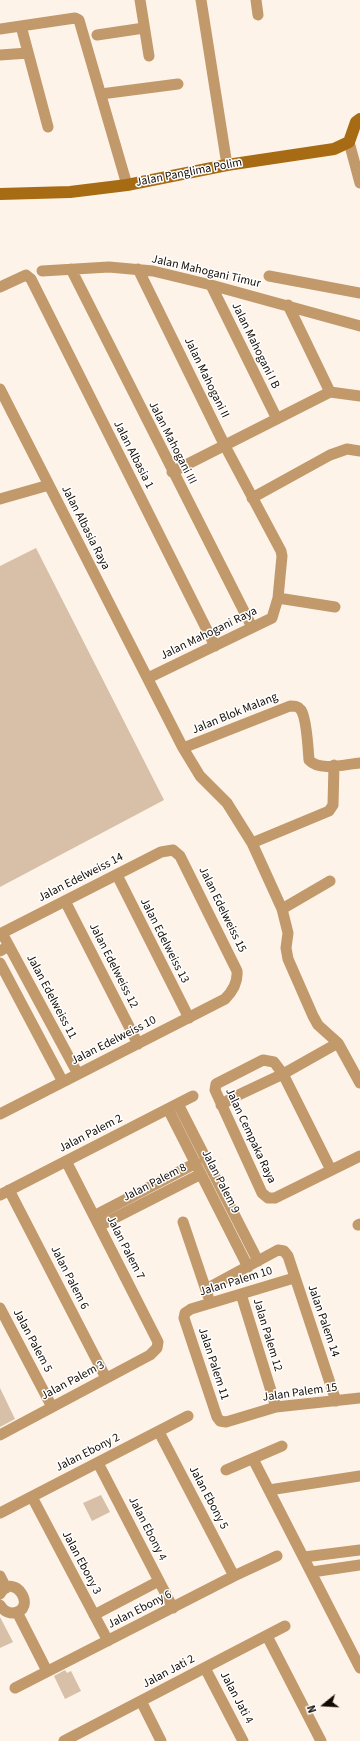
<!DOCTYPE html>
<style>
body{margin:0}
#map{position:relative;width:360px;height:1741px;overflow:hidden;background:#fdf3e9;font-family:"Source Sans 3",sans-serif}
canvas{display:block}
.north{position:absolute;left:304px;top:1685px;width:40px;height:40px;-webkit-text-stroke:3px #fff;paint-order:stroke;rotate:252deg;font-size:11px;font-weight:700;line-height:16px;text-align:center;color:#120b04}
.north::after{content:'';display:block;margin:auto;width:14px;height:18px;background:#120b04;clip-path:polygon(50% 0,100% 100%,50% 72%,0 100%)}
</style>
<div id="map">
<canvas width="360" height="1741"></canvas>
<div class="north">N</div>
</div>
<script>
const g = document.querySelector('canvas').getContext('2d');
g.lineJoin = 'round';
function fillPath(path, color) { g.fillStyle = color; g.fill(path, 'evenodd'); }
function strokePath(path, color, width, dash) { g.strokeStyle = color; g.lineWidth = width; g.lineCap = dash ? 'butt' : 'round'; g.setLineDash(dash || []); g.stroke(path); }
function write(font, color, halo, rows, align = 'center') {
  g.font = font + ' "Source Sans 3",sans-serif'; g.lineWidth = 3; g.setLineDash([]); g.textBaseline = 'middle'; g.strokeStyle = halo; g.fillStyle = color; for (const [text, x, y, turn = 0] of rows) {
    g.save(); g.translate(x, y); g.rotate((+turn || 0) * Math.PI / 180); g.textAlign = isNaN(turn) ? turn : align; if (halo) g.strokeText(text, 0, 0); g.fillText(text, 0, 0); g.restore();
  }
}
fillPath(new Path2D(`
 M36,548L164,800L0,887V566Z
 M0,1388L15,1419L0,1427Z
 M101,1495L110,1512L92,1521L83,1503Z
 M0,1617L13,1642L0,1648Z
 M65,1670L67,1673L71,1671L81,1691L65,1699L54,1676Z`), '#d7c0a7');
strokePath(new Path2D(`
 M140,0L149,56
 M201,0L227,165
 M256,0L258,15
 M21,26L48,127
 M0,29L75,18L79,20L127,185
 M97,35L144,28
 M0,55L28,53
 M101,94L178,84
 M349,142L360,183
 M71,269L252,627
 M138,269L225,446L281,551L282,556L278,598L272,618L148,678
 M42,271L109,267L153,271L211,285L360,326
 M269,276L360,293
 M211,285L277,419
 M0,287L26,275L31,279L215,646
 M288,305L330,392
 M0,389L183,748L200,776L227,803L252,843L282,909L288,933L286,948L288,959L313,1016L318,1025L338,1043L360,1083
 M172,472L330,392L360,396
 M252,498L330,455L347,449L360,451
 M0,499L49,485
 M278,598L335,607
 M183,748L290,706C295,706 298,706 301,710C307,719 308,749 309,760C320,772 346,764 360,763
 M252,843L329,811L333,805L334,765
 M117,875L189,1018
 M65,901L138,1044
 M282,909L330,881
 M2,933L78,1074
 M0,934L161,852L173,850L180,856L237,971C238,982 233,991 225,999L0,1114
 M0,951L9,946
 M0,963L63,1082
 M178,1104L258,1261
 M221,1105L232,1098L283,1074L338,1043
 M168,1109L248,1267
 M331,1170L283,1074L274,1062L263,1060L216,1084L215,1090L262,1193L268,1198H275L360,1156
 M9,1190L106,1378
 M0,1195L193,1096
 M94,1216L196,1163
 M183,1222L208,1296
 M358,1225L360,1224
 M99,1226L201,1174
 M294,1278L191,1309L185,1313L184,1318L217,1417L220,1421L226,1422L276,1407L360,1398
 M206,1289L278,1250L284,1251L288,1256L336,1401
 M241,1294L276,1407
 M0,1308L52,1407
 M159,1432L234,1576
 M0,1435L150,1355L157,1348L158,1342L66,1161
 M253,1459L360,1668
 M98,1463L173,1608
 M226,1470L282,1446
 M269,1490L360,1476
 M32,1497L108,1641
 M0,1513L188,1416
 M304,1557L360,1550
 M312,1572L360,1565
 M0,1576L6,1588
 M0,1594C14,1570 39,1610 13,1613C7,1613 3,1610 0,1605
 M17,1612L47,1671
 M94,1615L159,1581
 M267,1636L321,1741
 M205,1668L243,1741
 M15,1688L234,1576L277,1556
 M141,1701L161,1741
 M64,1741L285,1626`), '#c2996b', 11);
strokePath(new Path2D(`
 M0,194L70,192L127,185L227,165L334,149L349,142L356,122L360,119`), '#a76b14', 12);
write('12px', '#120b04', '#fff', [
 ["Jalan Panglima Polim",189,173,-11],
 ["Jalan Mahogani Timur",206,272,13],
 ["Jalan Mahogani I B",255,346,64],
 ["Jalan Mahogani II",206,378,64],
 ["Jalan Mahogani III",172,443,63],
 ["Jalan Albasia 1",133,455,63],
 ["Jalan Albasia Raya",85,528,63],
 ["Jalan Mahogani Raya",209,634,-26],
 ["Jalan Blok Malang",235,714,-22],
 ["Jalan Edelweiss 14",81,878,-27],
 ["Jalan Edelweiss 15",222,910,64],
 ["Jalan Edelweiss 13",164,941,63],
 ["Jalan Edelweiss 12",113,966,63],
 ["Jalan Edelweiss 11",51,997,62],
 ["Jalan Edelweiss 10",114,1041,-27],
 ["Jalan Palem 2",91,1134,-27],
 ["Jalan Cempaka Raya",250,1136,65],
 ["Jalan Palem 9",220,1182,63],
 ["Jalan Palem 8",155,1183,-27],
 ["Jalan Palem 7",125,1248,63],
 ["Jalan Palem 6",69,1278,63],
 ["Jalan Palem 10",236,1282,-17],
 ["Jalan Palem 14",323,1321,71],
 ["Jalan Palem 12",267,1335,73],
 ["Jalan Palem 5",32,1341,62],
 ["Jalan Palem 11",213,1364,72],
 ["Jalan Palem 3",73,1381,-28],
 ["Jalan Palem 15",300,1393,-8],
 ["Jalan Ebony 2",88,1453,-27],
 ["Jalan Ebony 5",208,1498,62],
 ["Jalan Ebony 4",147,1529,63],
 ["Jalan Ebony 3",81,1563,62],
 ["Jalan Ebony 6",140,1610,-27],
 ["Jalan Jati 2",169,1672,-28],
 ["Jalan Jati 4",236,1698,62]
]);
</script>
